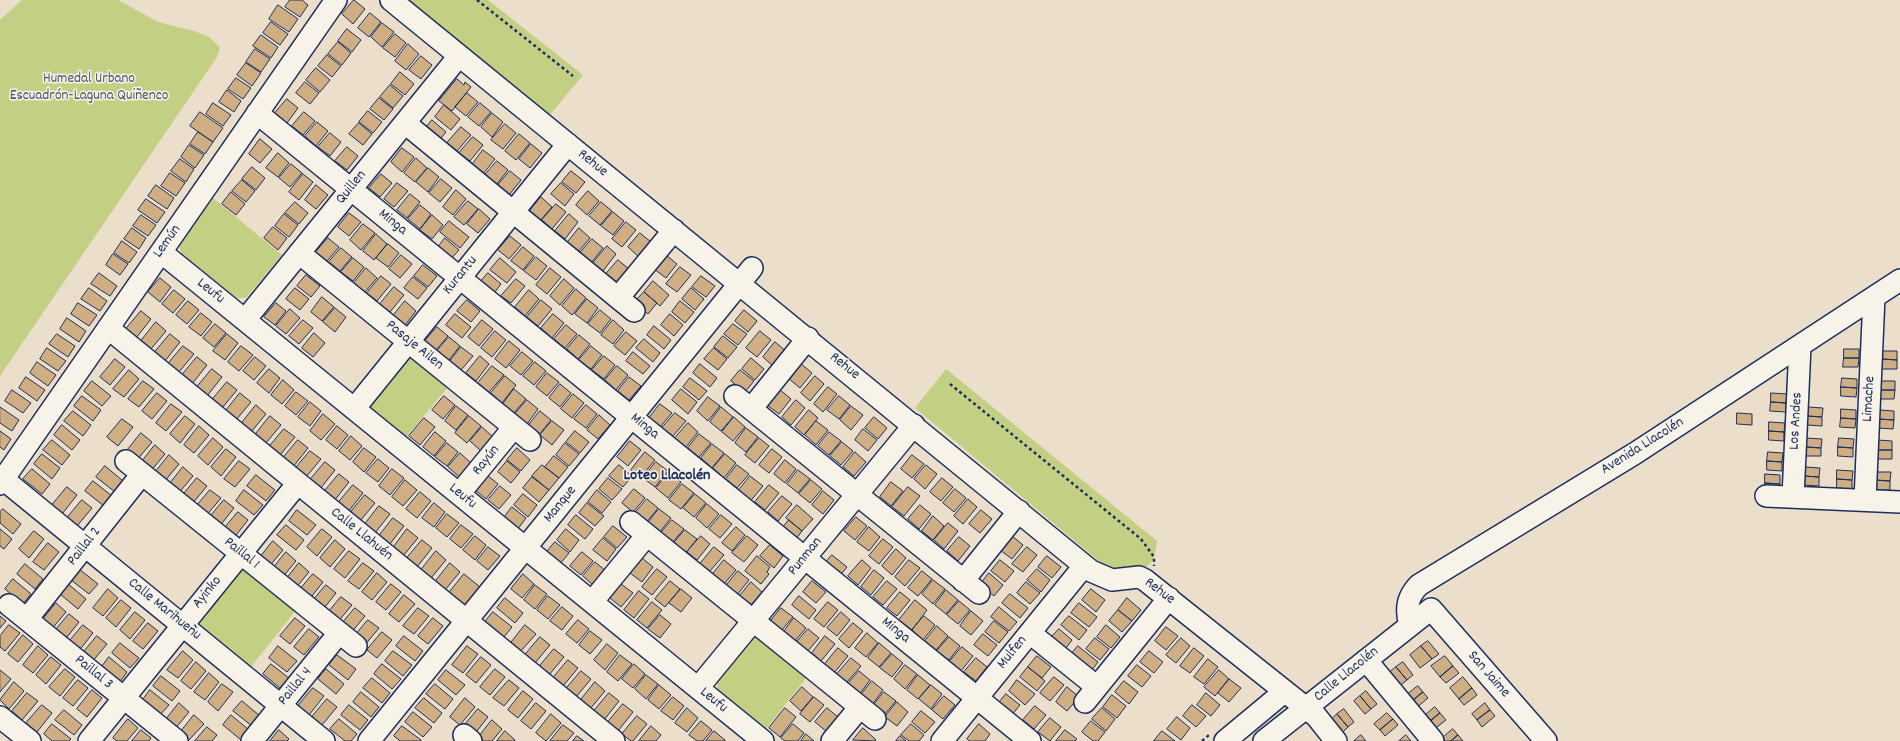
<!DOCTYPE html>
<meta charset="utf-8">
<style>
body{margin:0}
canvas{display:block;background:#ebdeca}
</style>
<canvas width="1900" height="741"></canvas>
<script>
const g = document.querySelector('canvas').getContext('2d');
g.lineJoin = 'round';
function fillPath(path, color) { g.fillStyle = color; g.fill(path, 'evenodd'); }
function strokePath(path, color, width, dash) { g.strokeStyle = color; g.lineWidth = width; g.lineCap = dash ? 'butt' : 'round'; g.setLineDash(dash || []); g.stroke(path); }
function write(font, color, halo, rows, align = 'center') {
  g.font = font + ' Dekko,sans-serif'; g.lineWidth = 3; g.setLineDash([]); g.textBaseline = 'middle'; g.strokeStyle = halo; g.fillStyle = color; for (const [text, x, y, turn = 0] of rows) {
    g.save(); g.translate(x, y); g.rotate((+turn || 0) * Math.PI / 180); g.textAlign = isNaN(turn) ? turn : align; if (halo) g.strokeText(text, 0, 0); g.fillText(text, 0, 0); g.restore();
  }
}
fillPath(new Path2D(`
 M22,0H118L158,22L194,31L209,37L220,47L217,57L0,376V20Z
 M401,0H488L583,75L549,116Z
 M213,198L282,255L246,298H237L181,253L179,244Z
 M410,355L449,386L406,437L371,410V401Z
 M946,369L1157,541C1156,546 1156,552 1154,557C1145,578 1122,570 1105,566L915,408Z
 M239,567L246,569L296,610L251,667L200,627L198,621Z
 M761,636L807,677L766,729L718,691L717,682L755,637Z`), '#c3d084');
const building = new Path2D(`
 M290,0H302L308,5L300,17L285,7Z
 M354,0L365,9L353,24L342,14Z
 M278,5L298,19L289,32L269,19Z
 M370,13L381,22L369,37L358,28Z
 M271,22L288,34L280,45L263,33Z
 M382,23L394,32L382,47L371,37Z
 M347,29L361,40L352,52L338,41Z
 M395,34L406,43L395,57L383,48Z
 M261,35L278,47L271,58L253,46Z
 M338,42L351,53L342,65L328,54Z
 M408,44L419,54L406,70L395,61Z
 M255,49L270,59L261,72L246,62Z
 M327,55L341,66L332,77L318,66Z
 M421,56L432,65L421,79L409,70Z
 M246,63L261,73L252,86L237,75Z
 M316,68L330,80L320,92L306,80Z
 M400,72L414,84L405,95L391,84Z
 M236,78L251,88L243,99L228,89Z
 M457,79L464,85L465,82L471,87L452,111L439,101Z
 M305,82L319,93L310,104L296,93Z
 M390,85L403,96L393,108L380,97Z
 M227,90L241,101L234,112L219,102Z
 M467,93L478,102L466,116L455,107Z
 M379,98L393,109L384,120L370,109Z
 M287,99L298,108L287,123L275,113Z
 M213,103L231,115L223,126L206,114Z
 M480,103L491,112L479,126L468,117Z
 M444,105L460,119L451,130L435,117Z
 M368,111L382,122L373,133L359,122Z
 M200,112L223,128L213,142L190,126Z
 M304,112L315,121L303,135L292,126Z
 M492,113L503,122L492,137L481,127Z
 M432,120L446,132L437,143L423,132Z
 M317,122L328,131L316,146L305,136Z
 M359,123L372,134L363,145L349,134Z
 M505,124L516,133L503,149L491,140Z
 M461,127L471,135L457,151L447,143Z
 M198,132L213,142L205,154L190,144Z
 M330,133L341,142L330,156L318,147Z
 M519,134L530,143L516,160L505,151Z
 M473,137L483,145L470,161L459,153Z
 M260,139L272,149L260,163L249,154Z
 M531,144L542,153L530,168L519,159Z
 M189,145L204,155L195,168L181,157Z
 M347,147L358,156L347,170L335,161Z
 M402,148L414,157L402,172L391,162Z
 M483,150L495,159L483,174L472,165Z
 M278,153L289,163L278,177L266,168Z
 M416,158L427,168L415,182L404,173Z
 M180,159L194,169L186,182L171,171Z
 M497,161L508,170L497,184L485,175Z
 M291,164L302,173L290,187L279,178Z
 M252,167L265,178L256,190L242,179Z
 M428,168L439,177L428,192L416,182Z
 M510,171L521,180L509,195L498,185Z
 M571,171L585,182L576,193L562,182Z
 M170,173L185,183L176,196L161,186Z
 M303,174L313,182L299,200L289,192Z
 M381,174L392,183L380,197L369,188Z
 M441,179L452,188L440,202L429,193Z
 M242,180L255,191L246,202L232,191Z
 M397,183L408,191L394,207L384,199Z
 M561,183L574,194L565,206L551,194Z
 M156,185L174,198L167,209L148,196Z
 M316,185L328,195L316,209L305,200Z
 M456,190L466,199L453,215L443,207Z
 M588,191L599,201L587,215L576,205Z
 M231,192L245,204L236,215L222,204Z
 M410,194L420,202L407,218L397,210Z
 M541,197L552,207L540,221L529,212Z
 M146,199L165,212L157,223L138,210Z
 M468,201L478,209L464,225L454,217Z
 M295,202L308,213L299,224L285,213Z
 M601,202L612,211L600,225L589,216Z
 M556,204L566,212L552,229L542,220Z
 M420,205L431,214L420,229L408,219Z
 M479,209L490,219L478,233L467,224Z
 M613,212L624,221L613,235L601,226Z
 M349,213L361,222L349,236L338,227Z
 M284,214L298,225L289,237L275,226Z
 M569,214L578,222L565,239L555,231Z
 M141,215L156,225L148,236L133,226Z
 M432,215L443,225L432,239L420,230Z
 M449,221L469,237L460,248L440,232Z
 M626,222L636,230L622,247L612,239Z
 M363,224L375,233L361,250L350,240Z
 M273,227L287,238L278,250L264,238Z
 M132,228L146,238L139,249L124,239Z
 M579,228L590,238L578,252L567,243Z
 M640,233L651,242L639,257L628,247Z
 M376,234L387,244L374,260L363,251Z
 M510,236L521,245L509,259L498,250Z
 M328,238L339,247L327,261L316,252Z
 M445,238L459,250L449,261L436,250Z
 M592,239L603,248L591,263L580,253Z
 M122,241L137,252L129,263L114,253Z
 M388,244L399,253L388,267L376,258Z
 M607,246L616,254L603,271L593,263Z
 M523,247L534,256L523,270L511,261Z
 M341,248L352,257L340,271L329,262Z
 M113,254L128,264L120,275L106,265Z
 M401,255L412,264L400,278L389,269Z
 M666,255L677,264L666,278L654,269Z
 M536,257L547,266L536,280L524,271Z
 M353,258L364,267L353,281L341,272Z
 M500,258L516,272L507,283L490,270Z
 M618,260L629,269L618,283L606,274Z
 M423,265L437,276L428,287L414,276Z
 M680,267L691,275L677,292L666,284Z
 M366,268L377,278L365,292L354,283Z
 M550,268L561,277L547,294L536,285Z
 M99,273L117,286L110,296L91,284Z
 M488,273L501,284L492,296L478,285Z
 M306,275L320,286L311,297L297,286Z
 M381,276L391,284L377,301L367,293Z
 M701,276L715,286L706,297L692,287Z
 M413,277L427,288L418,299L404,288Z
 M160,278L171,287L160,302L148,292Z
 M516,279L525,286L511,303L501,296Z
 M564,279L574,288L560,305L550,296Z
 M653,281L669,295L660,306L644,292Z
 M394,287L404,295L390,312L380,304Z
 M89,288L107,301L100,311L81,299Z
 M295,288L309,299L300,310L286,299Z
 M691,288L704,299L695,310L682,299Z
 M576,289L586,298L572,315L562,306Z
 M174,290L185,299L173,313L162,304Z
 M529,290L539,299L525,316L515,307Z
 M644,292L657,303L648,314L634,303Z
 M322,297L334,307L322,321L311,312Z
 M587,299L598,308L587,323L575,314Z
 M467,300L480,311L471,322L457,311Z
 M541,300L552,309L538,326L527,317Z
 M188,301L199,310L187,324L176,315Z
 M405,301L416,311L405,325L393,316Z
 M680,301L694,312L685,323L672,312Z
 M78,303L97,315L89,326L71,314Z
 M276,303L286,311L275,325L264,317Z
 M335,308L346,317L335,332L323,322Z
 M290,309L300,318L286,334L276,326Z
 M600,310L611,319L600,333L588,324Z
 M744,310L757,321L748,332L735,321Z
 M141,311L151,319L136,338L126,329Z
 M201,313L212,322L201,336L189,327Z
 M455,314L471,327L462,338L446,325Z
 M553,314L564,323L552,338L541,328Z
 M670,314L683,325L674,336L661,325Z
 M67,318L86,331L79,342L60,329Z
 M303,320L313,328L299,344L289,336Z
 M482,320L493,329L479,346L468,337Z
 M613,320L624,330L613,344L601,335Z
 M156,322L166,331L151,349L141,341Z
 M215,324L226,333L214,347L203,338Z
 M733,324L747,334L738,345L724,334Z
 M566,325L577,334L565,348L554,339Z
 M654,326L671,340L664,349L647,335Z
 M437,327L448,336L436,350L425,341Z
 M495,331L506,340L492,357L481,348Z
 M760,331L771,340L757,357L746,348Z
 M626,332L637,341L625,355L614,346Z
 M314,333L325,343L313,357L302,348Z
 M57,334L75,346L68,357L49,344Z
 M170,334L180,342L165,361L155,352Z
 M227,334L238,343L225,360L213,351Z
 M579,335L590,344L578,359L567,349Z
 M723,336L737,347L728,358L714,347Z
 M449,337L460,346L449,360L437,351Z
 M644,339L660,353L653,362L636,348Z
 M509,341L520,350L506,368L495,359Z
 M775,342L787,352L774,367L763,357Z
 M183,346L194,354L179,372L168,364Z
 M241,346L253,355L239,371L228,362Z
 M591,346L602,355L591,369L579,360Z
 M461,347L473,356L461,370L450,361Z
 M47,348L66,361L58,371L40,359Z
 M714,348L727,359L718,370L704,359Z
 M1844,349H1859V358H1844Z
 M1882,351H1897V360L1882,359Z
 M522,352L533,361L521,375L510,366Z
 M633,352L650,366L643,374L626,361Z
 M480,356L489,364L476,381L466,373Z
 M604,356L615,365L604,379L592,370Z
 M197,357L207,365L192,384L182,375Z
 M255,357L266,366L254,380L243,371Z
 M751,358L764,369L755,380L742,369Z
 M1844,358H1859L1858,367H1843Z
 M115,359L125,367L110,385L100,377Z
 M1882,359L1897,360V369H1881Z
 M37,362L56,375L48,386L30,373Z
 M535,362L546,371L534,385L523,376Z
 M800,363L812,373L800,388L788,378Z
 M700,364L717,378L710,387L693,373Z
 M492,366L504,375L489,392L478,383Z
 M617,366L628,375L616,390L605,380Z
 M212,369L222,377L207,396L197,387Z
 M269,369L280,378L269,393L257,383Z
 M129,370L139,379L124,397L113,389Z
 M740,370L754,381L745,392L731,381Z
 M547,373L559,382L547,396L536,387Z
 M505,376L516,385L502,403L491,393Z
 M815,376L824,384L810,401L801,393Z
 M26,377L45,390L37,401L19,388Z
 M629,377L641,386L629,400L618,391Z
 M690,378L707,391L699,400L683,387Z
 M1842,378L1857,379V388L1841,387Z
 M283,380L294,390L282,404L271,395Z
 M92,381L111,396L102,406L84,391Z
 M143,381L154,389L139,407L128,399Z
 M1880,381H1895V390H1880Z
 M227,382L237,390L222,408L212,400Z
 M560,384L571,393L560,407L549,398Z
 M828,387L837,394L823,412L814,404Z
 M1841,387L1857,388L1856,397L1841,396Z
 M514,389L526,399L514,413L503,404Z
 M681,389L697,402L688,414L672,400Z
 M779,389L791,399L779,414L767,405Z
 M12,390L31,403L23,413L5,401Z
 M1880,390H1895L1894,399H1879Z
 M296,392L308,401L296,415L285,406Z
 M157,393L167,401L152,419L142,411Z
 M240,393L251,402L236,420L225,412Z
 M1771,393L1787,394L1786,403L1771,402Z
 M573,394L584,403L572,418L561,409Z
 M82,396L101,410L93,421L74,406Z
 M444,396L455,405L443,419L432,410Z
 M839,396L850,405L839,419L827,410Z
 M708,397L720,406L708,421L697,411Z
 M527,400L538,409L527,424L515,414Z
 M796,400L805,408L791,425L782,417Z
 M310,402L321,411L310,426L298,417Z
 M1771,402L1786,403V412L1770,411Z
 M171,404L182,412L166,431L156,423Z
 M660,404L672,413L660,427L649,418Z
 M256,405L266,414L251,432L241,424Z
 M586,405L597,414L586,428L574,419Z
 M456,406L468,415L456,430L445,421Z
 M851,406L863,415L851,430L840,420Z
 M0,407L19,420L12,431L0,423Z
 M721,407L733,417L721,431L710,422Z
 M1808,407L1823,408L1822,417L1807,416Z
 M1841,409L1856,410V419L1841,418Z
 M809,410L818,418L804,435L795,427Z
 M1879,410L1894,411V420L1878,419Z
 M73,411L91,425L83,436L64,421Z
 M540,411L551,420L539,435L528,426Z
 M675,413L686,421L673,436L662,428Z
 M1737,413L1752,414V425L1737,424Z
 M323,414L335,424L321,440L310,431Z
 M599,415L610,425L598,439L587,430Z
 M185,416L195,424L180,443L170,434Z
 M270,416L281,425L266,443L255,435Z
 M469,416L481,426L467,443L455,433Z
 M1807,416L1822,417V426L1807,425Z
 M734,417L745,427L733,441L722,432Z
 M874,417L887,428L878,439L865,428Z
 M424,418L435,427L420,445L409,436Z
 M1841,418L1856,419L1855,428L1840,427Z
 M122,419L133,427L118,446L107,437Z
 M1878,419L1894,420L1893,429L1878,428Z
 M552,421L564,430L552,445L540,435Z
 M816,421L828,430L816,445L805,435Z
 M1769,422L1785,423L1784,432L1769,431Z
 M688,423L698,432L686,447L675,438Z
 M62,425L80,440L72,450L54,435Z
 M199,426L209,435L194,453L184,445Z
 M337,426L348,435L337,449L326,440Z
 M482,427L493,437L481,451L470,441Z
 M746,428L758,437L746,452L735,443Z
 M284,429L295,437L280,455L269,447Z
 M863,429L877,440L868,451L855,440Z
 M0,431L11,439L4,450L0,447Z
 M575,431L589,442L580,453L566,442Z
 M1769,431L1784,432V441L1769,440Z
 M435,432L446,441L434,456L423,447Z
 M829,432L841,441L829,455L818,446Z
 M141,433L152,442L137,460L126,452Z
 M699,434L711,443L699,457L688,448Z
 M351,436L362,446L350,460L339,451Z
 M213,438L223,447L208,465L198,456Z
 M759,438L769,446L755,463L745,455Z
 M1806,438L1822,439L1821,448L1806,447Z
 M1839,438L1854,439L1853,448L1838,447Z
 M52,440L70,455L62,465L43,450Z
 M298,440L308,448L293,467L283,458Z
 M1877,440L1892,441V450H1877Z
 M630,441L641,450L628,466L617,457Z
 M842,442L853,451L841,465L830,456Z
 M447,443L458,452L447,466L435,457Z
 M565,443L579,454L569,466L556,455Z
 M712,444L724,453L712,468L701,458Z
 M155,445L165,454L150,472L140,464Z
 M1806,447L1821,448V456H1806Z
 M1838,447L1853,448V457L1838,456Z
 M364,448L376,457L364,472L353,462Z
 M517,448L530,460L521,471L507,460Z
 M226,449L236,457L221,476L211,467Z
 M772,449L782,457L769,473L759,465Z
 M1877,450H1892V459H1876Z
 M310,451L321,459L306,477L295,469Z
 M645,452L655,460L640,478L631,470Z
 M855,452L866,462L854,476L843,467Z
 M1768,452L1783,453L1782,462L1767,461Z
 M460,453L471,463L459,477L448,467Z
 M42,454L60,468L52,479L34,464Z
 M725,454L736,463L724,478L713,468Z
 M169,455L179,464L164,482L154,474Z
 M912,455L924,464L912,478L901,469Z
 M554,456L568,467L559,478L545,467Z
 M378,459L389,468L378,482L366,473Z
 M785,460L796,469L785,483L774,474Z
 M239,461L250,469L235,487L224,479Z
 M507,461L520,472L511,483L498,472Z
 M1767,461L1782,462V471L1767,470Z
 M325,462L335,470L320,489L310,480Z
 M656,462L668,471L655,487L643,478Z
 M542,465L559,478L549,490L532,476Z
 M619,465L632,476L623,487L609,476Z
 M737,465L749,474L737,488L726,479Z
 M926,465L937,474L925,489L914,479Z
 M105,466L123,481L115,492L96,477Z
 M183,467L193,476L178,494L168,486Z
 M1805,467L1820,468L1819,477L1804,476Z
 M32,469L50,484L42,494L23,479Z
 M392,469L404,478L390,495L379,486Z
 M798,470L810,479L798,493L787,484Z
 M1837,470L1853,471L1852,480L1837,479Z
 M1876,472H1891L1890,481L1875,480Z
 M669,473L681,482L668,498L656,488Z
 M339,474L349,482L334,501L324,492Z
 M1765,474L1780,475V484L1765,483Z
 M256,475L275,490L266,501L247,486Z
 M487,475L498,484L486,499L475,490Z
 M750,476L763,486L748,504L736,494Z
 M1804,476L1819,477V486L1804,485Z
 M532,477L549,490L539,502L523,488Z
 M197,478L207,486L192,504L182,496Z
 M608,478L622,489L612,500L599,489Z
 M942,478L953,487L941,501L930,492Z
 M1837,479L1852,480V489L1837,488Z
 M405,480L417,490L403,506L392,497Z
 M811,480L822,489L810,503L799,494Z
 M1875,480L1890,481V490H1875Z
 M93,481L112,496L104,506L85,491Z
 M891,482L903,491L891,506L880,497Z
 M1765,483L1780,484V493L1764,492Z
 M682,484L694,493L681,509L669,500Z
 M353,485L363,493L348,512L338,503Z
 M769,485L779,493L765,510L755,502Z
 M500,486L511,495L499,509L488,500Z
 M67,487L77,495L62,514L52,505Z
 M908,487L920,496L904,516L892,507Z
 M634,489L645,498L633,512L622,503Z
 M955,489L966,498L954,512L943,503Z
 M210,490L221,498L206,516L195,508Z
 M244,490L263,505L254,515L236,501Z
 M597,490L611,502L602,513L588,502Z
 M823,491L834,500L823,514L812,505Z
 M420,492L431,501L417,518L406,509Z
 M523,494L537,505L528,517L514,505Z
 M695,494L706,503L694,517L683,508Z
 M365,495L375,503L360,521L350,513Z
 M782,496L792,504L778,521L768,512Z
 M647,499L658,508L646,523L635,513Z
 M968,499L977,507L963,524L954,516Z
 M82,500L92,508L77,526L67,518Z
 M224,500L234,508L219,527L209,518Z
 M434,503L445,512L434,527L422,518Z
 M587,503L604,516L595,526L579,513Z
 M707,504L719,514L707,528L696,518Z
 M797,505L813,519L802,531L786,518Z
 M920,505L931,514L919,529L908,519Z
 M379,506L390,514L375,533L365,524Z
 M512,507L526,518L517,530L503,519Z
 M3,509L21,524L13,534L0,523V512Z
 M659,509L671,518L659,533L647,524Z
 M297,510L316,525L307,535L289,521Z
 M981,510L992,519L980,533L969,524Z
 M238,512L248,520L233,539L223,530Z
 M447,514L459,523L447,537L436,528Z
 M576,515L593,529L585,539L568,525Z
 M721,515L732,524L720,538L709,529Z
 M933,516L944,526L933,540L922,531Z
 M856,517L867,526L855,540L844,531Z
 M393,518L404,526L389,545L379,536Z
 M672,520L684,529L672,543L660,534Z
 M789,520L802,531L793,543L780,531Z
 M948,523L958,531L944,549L934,540Z
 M286,525L304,540L296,550L277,535Z
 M461,525L473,534L461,548L450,539Z
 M613,526L627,537L617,548L604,537Z
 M736,527L745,535L732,551L722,543Z
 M869,527L880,537L869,551L857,542Z
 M0,529L12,539L4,549L0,546Z
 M322,529L332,537L317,556L307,547Z
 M407,529L418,538L403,556L393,548Z
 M566,529L579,540L570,552L557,540Z
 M685,530L697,539L685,554L673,544Z
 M34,531L44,539L29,558L19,549Z
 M475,536L486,545L475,560L463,550Z
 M701,536L710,544L697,560L687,552Z
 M747,536L758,545L744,562L732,553Z
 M1012,536L1023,545L1012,559L1000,550Z
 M959,537L970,546L958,561L947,551Z
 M603,538L616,549L607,561L593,550Z
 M883,539L893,547L879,564L869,556Z
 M335,540L345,549L330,567L320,558Z
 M422,540L432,548L417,567L407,558Z
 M273,541L283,550L268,568L258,560Z
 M555,542L569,553L560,564L546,553Z
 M48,543L59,552L44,570L33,562Z
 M770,545L783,556L774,568L760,556Z
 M488,547L500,556L488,570L477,561Z
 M714,547L724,555L710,571L700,564Z
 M1027,547L1037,555L1023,572L1012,564Z
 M896,549L906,558L892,575L882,566Z
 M349,551L360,559L345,578L334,569Z
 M436,551L446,560L431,578L421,570Z
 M286,552L296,561L281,579L271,571Z
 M582,552L593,561L581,575L570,566Z
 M832,555L847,567L838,578L823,566Z
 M757,556L770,567L767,572L769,574L761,584L745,571Z
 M1047,556L1061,567L1052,578L1038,567Z
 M642,558L653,567L642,582L630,573Z
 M724,560L736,570L724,584L712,575Z
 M862,560L871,568L858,585L848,576Z
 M909,560L920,568L905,586L895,577Z
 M1000,560L1014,571L1005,582L991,571Z
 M595,562L606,571L594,586L583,576Z
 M299,563L309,572L294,590L284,582Z
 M363,563L374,571L359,589L348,581Z
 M450,563L460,572L445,590L435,582Z
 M25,564L43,579L35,589L17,574Z
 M79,569L98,584L89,594L71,580Z
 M657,569L667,577L652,595L642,587Z
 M1037,569L1050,580L1041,592L1027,580Z
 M874,570L884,578L871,595L861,587Z
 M738,571L749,580L737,595L726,586Z
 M922,571L932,579L918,596L908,588Z
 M377,573L387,582L372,600L362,592Z
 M989,573L1003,585L994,596L980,585Z
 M313,574L323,582L308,601L298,592Z
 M464,574L480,587L465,606L449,593Z
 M523,574L534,584L522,598L511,589Z
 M13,579L31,594L23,604L5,589Z
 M933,580L945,589L933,604L922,594Z
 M670,581L680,589L665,607L655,599Z
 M812,581L826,592L816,603L803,592Z
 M887,581L897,589L883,605L873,597Z
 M751,582L762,592L750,606L739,597Z
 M1026,582L1040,593L1030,604L1017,593Z
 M68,584L86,599L78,609L60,594Z
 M391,584L401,592L386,610L376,602Z
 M621,584L633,593L621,607L610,598Z
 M326,585L336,593L321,612L311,603Z
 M535,585L547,594L535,609L524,600Z
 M108,589L118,598L103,616L93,608Z
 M681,589L692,598L681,612L669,603Z
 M1091,589L1105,600L1096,612L1082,600Z
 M946,590L958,600L946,614L935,605Z
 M639,591L649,599L634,618L624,610Z
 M900,592L910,600L897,616L887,608Z
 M1010,594L1028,608L1020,618L1002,603Z
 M404,595L415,604L399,622L389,614Z
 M548,596L560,605L548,619L537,610Z
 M799,596L816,610L809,619L792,605Z
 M341,597L352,605L336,624L326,615Z
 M505,598L523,613L515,623L497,608Z
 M1127,598L1141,610L1132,621L1118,610Z
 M121,600L131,608L116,627L106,618Z
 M915,600L927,610L912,630L899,620Z
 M959,601L970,610L958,624L947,615Z
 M652,602L662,610L647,628L637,620Z
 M828,602L838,610L824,627L814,619Z
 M56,603L66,612L51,630L41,622Z
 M1079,603L1097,617L1089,627L1071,613Z
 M562,607L573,616L562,630L550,621Z
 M999,607L1017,622L1009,631L991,617Z
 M355,608L365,616L350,634L340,626Z
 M418,608L429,616L414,634L403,626Z
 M781,608L793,617L781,631L770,622Z
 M1118,610L1132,621L1122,632L1109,621Z
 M971,611L983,621L971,635L960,626Z
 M135,612L145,620L130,639L120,630Z
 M493,612L512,627L504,637L485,622Z
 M841,612L850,620L837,636L827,628Z
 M69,614L79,622L64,641L54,632Z
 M660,615L671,624L660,638L648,629Z
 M0,616L6,621L0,628Z
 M924,616L935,625L923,640L912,630Z
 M1069,616L1087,630L1079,640L1061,625Z
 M295,618L305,626L290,644L280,636Z
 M433,618L443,626L428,644L418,636Z
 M794,618L806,628L794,642L783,633Z
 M368,620L379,628L364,646L353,638Z
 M578,620L589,629L577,643L566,634Z
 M994,621L1008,632L999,643L985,632Z
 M148,623L158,631L143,649L133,641Z
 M853,623L863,631L849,648L839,639Z
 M9,625L20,633L5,651L0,647V636Z
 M83,625L93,633L78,652L68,643Z
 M525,625L536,634L520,652L510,644Z
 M1106,625L1120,637L1111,648L1097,637Z
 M937,626L948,636L936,650L925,641Z
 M1166,627L1178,636L1166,650L1155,641Z
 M309,629L319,637L304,655L294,647Z
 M808,629L819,638L807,652L796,643Z
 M1059,629L1072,640L1063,652L1049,640Z
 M590,631L602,640L590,654L579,645Z
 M382,632L392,640L377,658L367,650Z
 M867,633L878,643L866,657L855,648Z
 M983,634L997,645L988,656L974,645Z
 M23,635L33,644L18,662L8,654Z
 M97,636L107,644L92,662L82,654Z
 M404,636L423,651L415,661L396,646Z
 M825,636L835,644L821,661L812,653Z
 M540,637L550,645L535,663L525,655Z
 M949,637L960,646L949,660L937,651Z
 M1095,638L1109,649L1100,660L1086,649Z
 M1181,638L1190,646L1176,663L1166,655Z
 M1428,641L1439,654L1432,659L1421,646Z
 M120,643L139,658L130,668L112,653Z
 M879,643L891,653L879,667L868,658Z
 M607,644L618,653L605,670L594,660Z
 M38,646L48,655L33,673L23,665Z
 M278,646L297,661L287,672L269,658Z
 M467,646L478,654L463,673L452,665Z
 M1078,646L1098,662L1088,675L1068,658Z
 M1421,646L1432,659L1420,668L1410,655Z
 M962,647L973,656L961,671L950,661Z
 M838,648L848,656L834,673L825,664Z
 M1194,648L1204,656L1190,673L1180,666Z
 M554,649L564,657L549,675L539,667Z
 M183,651L193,660L178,678L167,670Z
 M393,651L412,665L403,676L385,661Z
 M1149,651L1163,662L1154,673L1140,662Z
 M892,654L903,663L892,677L880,668Z
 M337,655L356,669L348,680L329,665Z
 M620,655L632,664L618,681L607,672Z
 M1037,656L1051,667L1042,678L1028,667Z
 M1445,656L1453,666L1440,677L1431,666Z
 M51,657L61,665L46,684L36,675Z
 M109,657L127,672L119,683L101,668Z
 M481,657L491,665L476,683L466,675Z
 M851,658L861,666L847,682L837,674Z
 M976,658L987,667L976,681L964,672Z
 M1208,659L1218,667L1204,684L1194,677Z
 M568,660L578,668L563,686L553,678Z
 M196,662L206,671L191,689L181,681Z
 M1403,662L1413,675L1407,680L1396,667Z
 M271,664L290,679L281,689L263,674Z
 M382,664L401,679L392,689L374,674Z
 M634,664L645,674L633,688L622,679Z
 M905,665L917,674L905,689L894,679Z
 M1137,665L1151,676L1142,687L1128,676Z
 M1453,666L1459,673L1446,683L1440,677Z
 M1028,667L1045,681L1037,691L1020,677Z
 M1396,667L1407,680L1401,685L1390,672Z
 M65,669L75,677L60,696L49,687Z
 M326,669L344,684L336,694L318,679Z
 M495,669L505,677L490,695L480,687Z
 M0,670L11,679L0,692Z
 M446,670L465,685L456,695L438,680Z
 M1219,670L1229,679L1215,696L1204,687Z
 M581,671L591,679L576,697L566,689Z
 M859,671L870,680L859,695L847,685Z
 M209,673L219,682L205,700L194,692Z
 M646,675L658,684L646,699L635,689Z
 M918,675L930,685L918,699L907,690Z
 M161,676L180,691L172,701L153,686Z
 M1054,677L1064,685L1050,701L1040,693Z
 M1463,677L1472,688L1459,699L1450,688Z
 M372,678L390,693L382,703L363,688Z
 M1229,679L1241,688L1229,702L1218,693Z
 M78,680L88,688L73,706L63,698Z
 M509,680L519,688L504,706L493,698Z
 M1017,680L1035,694L1025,705L1009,691Z
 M872,681L883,690L872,705L861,695Z
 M1124,681L1138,692L1129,704L1115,692Z
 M14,682L24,691L9,709L0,700Z
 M595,682L605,691L590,709L580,701Z
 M222,684L233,692L218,711L208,702Z
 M435,684L453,699L445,709L426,694Z
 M659,685L671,695L659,709L648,700Z
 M931,685L942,694L931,709L919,699Z
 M1418,686L1423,692L1410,703L1404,697Z
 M802,687L813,697L801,711L790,701Z
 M1067,687L1079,697L1067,711L1056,702Z
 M313,688L324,696L309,715L298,706Z
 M1472,688L1477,695L1464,705L1459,699Z
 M92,690L102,698L87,717L77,709Z
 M150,690L169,705L160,715L142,701Z
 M523,691L533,699L518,718L508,710Z
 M1366,691L1377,704L1371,709L1360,696Z
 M361,692L379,707L371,717L353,702Z
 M884,692L896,701L884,715L873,706Z
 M1423,692L1428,698L1415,709L1410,703Z
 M27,693L38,701L22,720L12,711Z
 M609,693L619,701L604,720L594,711Z
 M1206,693L1220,705L1211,716L1197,705Z
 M1006,694L1020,705L1011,716L997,705Z
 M1112,695L1126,706L1117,718L1103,707Z
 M944,696L955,705L943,719L932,710Z
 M1360,696L1371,709L1365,714L1354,701Z
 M673,697L684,706L673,720L661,711Z
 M814,697L824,705L810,722L800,714Z
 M424,698L442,713L434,723L415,708Z
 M465,698L475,707L460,725L450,717Z
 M327,699L337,707L322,725L312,717Z
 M242,701L260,716L252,726L233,711Z
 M897,702L908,712L897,726L885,717Z
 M179,703L189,712L174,730L164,722Z
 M536,703L546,711L531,729L521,721Z
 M1485,703L1490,710L1477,720L1472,714Z
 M623,704L633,712L618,731L608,722Z
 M42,705L52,713L37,732L26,723Z
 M349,705L368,720L360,730L341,715Z
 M1192,705L1206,716L1196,727L1183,716Z
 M1035,706L1046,715L1034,729L1023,720Z
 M1435,707L1440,713L1427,724L1422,718Z
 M687,708L698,718L687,732L675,723Z
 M785,708L796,717L780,737L769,728Z
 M827,708L838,717L827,732L815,722Z
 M1102,708L1115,719L1106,731L1092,719Z
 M478,709L488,717L473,736L463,727Z
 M1344,709L1354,722L1348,727L1337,714Z
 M64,710L82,725L74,735L55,720Z
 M1490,710L1495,716L1482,727L1477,720Z
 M921,711L935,722L925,733L912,722Z
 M413,712L432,727L423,737L405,722Z
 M1387,713L1393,719L1380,730L1374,724Z
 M1440,713L1446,720L1433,730L1427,724Z
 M551,714L561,723L546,741L536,733Z
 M1337,714L1348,727L1342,733L1331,720Z
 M194,715L204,724L188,741L179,734Z
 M231,715L249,730L241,740L223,725Z
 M637,716L647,724L633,741H631L622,734Z
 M1177,717L1190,728L1181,740L1167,729Z
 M1050,718L1061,727L1050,741L1038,732Z
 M128,719L138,728L127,741H117L113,738Z
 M339,719L357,734L351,741H345L330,729Z
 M1393,719L1398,725L1385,736L1380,730Z
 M492,720L502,729L492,741H480L477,739Z
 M701,721L712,730L703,741H697L689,735Z
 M1091,721L1105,732L1098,741H1093L1082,732Z
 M52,724L71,739L69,741H52L44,734Z
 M793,724L804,733L798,741H785L781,738Z
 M911,724L924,735L919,741H909L901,735Z
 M979,724L990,734L985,741H970L967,739Z
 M563,725L574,733L567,741H550Z
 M402,726L421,740V741H400L394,736Z
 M651,726L661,735L656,741H639Z
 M207,727L217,735L212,741H195Z
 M863,728L876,740L875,741L853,740Z
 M1453,729L1458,735L1451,741H1441L1440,740Z
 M141,730L151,738L149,741H132Z
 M279,730L289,739L287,741H270Z
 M1065,730L1077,739L1075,741H1056Z
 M505,731L515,740L514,741H497Z
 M714,731L725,740V741H706Z
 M1162,731L1175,741H1154Z
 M806,734L814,741H801Z
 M1361,735L1366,741H1354Z
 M1406,735L1411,741H1399Z
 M1458,735L1463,741H1451Z
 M577,736L584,741H573Z
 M900,736L906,741H896Z`);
fillPath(building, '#d0ae83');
strokePath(building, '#1b2f5e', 1);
const minor = new Path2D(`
 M391,0L1091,571L1112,580L1139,577L1145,580L1316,716L1336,741
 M257,113L1030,741
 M405,123L634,311
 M161,252L763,741
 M299,253L530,440
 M618,298L674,230
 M245,320L459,56
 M108,328L614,741
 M735,396L979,593
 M354,409L568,144
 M751,409L808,338
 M126,461L356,646
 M3,479L324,741
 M0,484L336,0
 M459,494L514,427
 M1766,496L1900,502
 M1793,497L1800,346
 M1865,500L1874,297
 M631,522L875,719
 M963,581L1019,511
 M592,602L647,535
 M9,605L177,741
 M27,619L142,474
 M1410,625C1405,609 1407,597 1419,585L1634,454L1900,280
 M1030,633L1097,687
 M1366,660L1433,741
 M698,688L914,425
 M1085,702L1169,598
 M0,717L30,741
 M464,735L471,741
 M89,741L298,483
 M252,741L339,633
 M369,741L752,268
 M832,741L860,707
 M942,741L1084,566
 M1225,741L1284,692
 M1264,741L1431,609L1546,741`);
strokePath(minor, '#1b2f5e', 24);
strokePath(new Path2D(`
 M477,0L573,76
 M950,384L1141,539L1154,557V566
 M1202,741L1209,735`), '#1b2f5e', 2.5, [3, 3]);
strokePath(minor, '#f7f3e8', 21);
write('15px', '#455768', '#f7f3e8', [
 ["Humedal Urbano",89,80],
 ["Escuadrón-Laguna Quiñenco",89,97]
]);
write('15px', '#1b2f5e', '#f7f3e8', [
 ["Rehue",592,164,39],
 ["Quillen",352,188,-51],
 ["Minga",392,223,39],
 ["Lemún",168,242,-55],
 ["Kurantu",461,276,-51],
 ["Leufu",210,292,39],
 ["Pasaje Ailen",414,346,39],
 ["Rehue",844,367,39],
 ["Limache",1870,399,-87],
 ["Los Andes",1797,421,-87],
 ["Minga",644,427,39],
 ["Avenida Llacolén",1643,447,-32],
 ["Rayún",487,461,-51],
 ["Leufu",462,497,39],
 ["Manque",561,505,-51],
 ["Calle Llahuén",361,535,39],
 ["Paillal 2",85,547,-52],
 ["Paillal 1",241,554,39],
 ["Punman",806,557,-51],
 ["Rehue",1159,592,37],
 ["Ayinko",208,593,-51],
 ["Calle Marihueñu",164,610,39],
 ["Minga",895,631,39],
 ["Mulfen",1013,653,-51],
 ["Paillal 3",93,673,39],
 ["Calle Llacolén",1347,675,-39],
 ["San Jaime",1488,675,49],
 ["Paillal 4",296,687,-51],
 ["Leufu",713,701,39]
]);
write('bold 16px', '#1b2f5e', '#f7f3e8', [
 ["Loteo Llacolén",667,477]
]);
</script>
